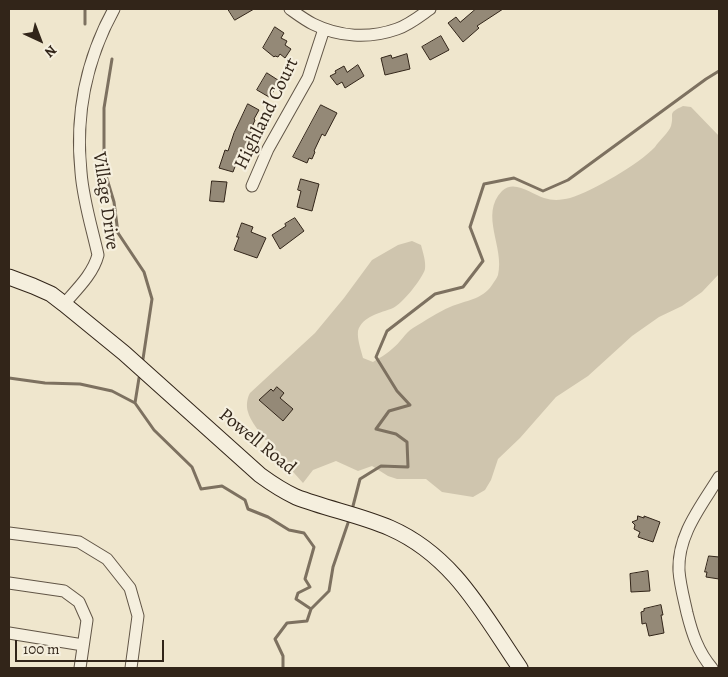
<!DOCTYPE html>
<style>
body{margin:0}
#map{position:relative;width:728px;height:677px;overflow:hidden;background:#efe6cd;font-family:Alegreya,serif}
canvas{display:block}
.frame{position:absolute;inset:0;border:10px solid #322519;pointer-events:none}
.north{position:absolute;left:15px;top:15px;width:50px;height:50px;-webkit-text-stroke:4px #f5efde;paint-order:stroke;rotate:137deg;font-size:14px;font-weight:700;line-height:20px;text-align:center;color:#322519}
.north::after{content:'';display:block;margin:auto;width:18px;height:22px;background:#322519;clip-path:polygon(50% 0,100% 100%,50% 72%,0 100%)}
.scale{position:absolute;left:15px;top:640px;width:149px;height:22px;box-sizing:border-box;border:2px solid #322519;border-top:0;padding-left:6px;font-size:15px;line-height:18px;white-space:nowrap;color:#322519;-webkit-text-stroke:4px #f5efde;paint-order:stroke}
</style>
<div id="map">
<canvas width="728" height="677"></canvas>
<div class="frame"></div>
<div class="north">N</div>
<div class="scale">100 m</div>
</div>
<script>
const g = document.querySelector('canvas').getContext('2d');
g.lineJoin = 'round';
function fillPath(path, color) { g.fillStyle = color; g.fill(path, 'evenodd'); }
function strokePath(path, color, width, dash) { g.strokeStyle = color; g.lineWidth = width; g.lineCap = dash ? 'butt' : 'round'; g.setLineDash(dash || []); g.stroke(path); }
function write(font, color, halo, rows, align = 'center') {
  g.font = font + ' Alegreya,serif'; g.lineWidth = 4.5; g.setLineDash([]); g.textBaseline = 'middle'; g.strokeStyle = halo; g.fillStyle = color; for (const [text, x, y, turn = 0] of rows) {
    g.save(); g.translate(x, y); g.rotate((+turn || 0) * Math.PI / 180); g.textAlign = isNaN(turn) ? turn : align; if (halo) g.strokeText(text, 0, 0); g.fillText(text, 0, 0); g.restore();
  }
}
fillPath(new Path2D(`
 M683,106L691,107L719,136V274L702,292L682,306L659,317L632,336L588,376L556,397L520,438L498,459L491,480L485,490L473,497L442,492L426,479H397L388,476L372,466L358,471L336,461L313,470L303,483C291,469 251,427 248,412C246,406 247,398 250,393L315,333L344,298L372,260L398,245L412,241L421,245C423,253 426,261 425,269C423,278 402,304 393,308C381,313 362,316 358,331C357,339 361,350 363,358L373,362C379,358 387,354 392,349C400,343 405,333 413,328C425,321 438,312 450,307C466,300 482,300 492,285C494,282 497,278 498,275C505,247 479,215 502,191C514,179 532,194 544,198C553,201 562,200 570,198C593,191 639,164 655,147C659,141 669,132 671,126C675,113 666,114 683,106Z`), '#cfc5ae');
strokePath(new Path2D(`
 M85,9V24
 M112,59L104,108V169L114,202L118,233L144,272L152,299L143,359
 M9,378L45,383L80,384L112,391L135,403L154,430L192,467L201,489L222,486L245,500L248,509L268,517L289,530L304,533L314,547L305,579L310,587L298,593L296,599L311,609
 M135,403L139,378
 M353,506L360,479L381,466L408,467L407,442L396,434L376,429L389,411L410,405L397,391L376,357L387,331L435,294L463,287L483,261L470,227L484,184L514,178L543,191L568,180L706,79L719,71
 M283,668V656L275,639L287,623L307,621L311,609L329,591L333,567L348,523`), '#7d7160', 3);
const building = new Path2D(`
 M228,9H254L235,20Z
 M476,9H503L477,26L479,28L463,42L448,23L456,17L460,22Z
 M275,27L284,33L281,38L287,41L285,45L291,49L285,58L280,54L278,57L275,56L274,57L263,48Z
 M441,36L449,50L430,60L422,47Z
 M407,54L410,69L385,75L381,58L391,55L392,58Z
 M358,65L364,76L345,88L342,82L337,85L330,76L336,73L335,71L344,66L347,72Z
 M267,73L281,82L269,97L257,90Z
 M248,104L259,110L254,119L255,120L250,132L252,133L243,157L239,156L233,172L219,168L225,150L228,151L234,133Z
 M321,105L337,113L325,136L322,134L314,151L315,152L312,159L309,158L307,163L293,157Z
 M301,179L319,184L312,211L297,207L301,191L298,190Z
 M212,181L227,182L224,202L210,201Z
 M295,218L304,231L280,249L272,235L286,226L285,224Z
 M242,223L253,227L251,232L266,238L257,258L234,250L239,237H237Z
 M277,387L284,393L280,398L293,409L283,421L259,400L271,389L273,391Z
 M638,516L644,518V516L660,522L653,542L638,537L640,532L634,529L635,525L632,522L637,520Z
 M709,556L719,557V579L706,577L707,572H705Z
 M648,571L650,591L631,592L630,574Z
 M661,605L663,615H661L664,633L649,636L646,623L642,624L641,612L644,611V609Z`);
fillPath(building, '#948977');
strokePath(building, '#322519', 1);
const street = new Path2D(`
 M290,9C297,14 305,20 313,24C339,37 369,39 397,29C409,25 420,16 430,9
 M252,186L268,149L308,78L324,29
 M64,304C77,289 93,274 98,255C92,228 83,200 81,172C75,114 86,60 114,9
 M9,533L79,542L107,559L130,588L138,616L131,668
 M9,583L64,591L79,602L87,620L80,668
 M9,633L83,645
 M712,668C698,652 692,633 687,613C684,599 680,585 679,571C677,535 702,505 719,477`);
const secondary = new Path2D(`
 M9,277L33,286L51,294L64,304L124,353L260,475C271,483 283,491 296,497C327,509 360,515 390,528C454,556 483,614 520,668`);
strokePath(street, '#615546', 13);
strokePath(secondary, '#322519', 17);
strokePath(street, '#f5efde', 11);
strokePath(secondary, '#f5efde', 15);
write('19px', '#322519', '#f5efde', [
 ["Highland Court",267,114,-64],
 ["Village Drive",105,201,82],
 ["Powell Road",257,442,39]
]);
</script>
